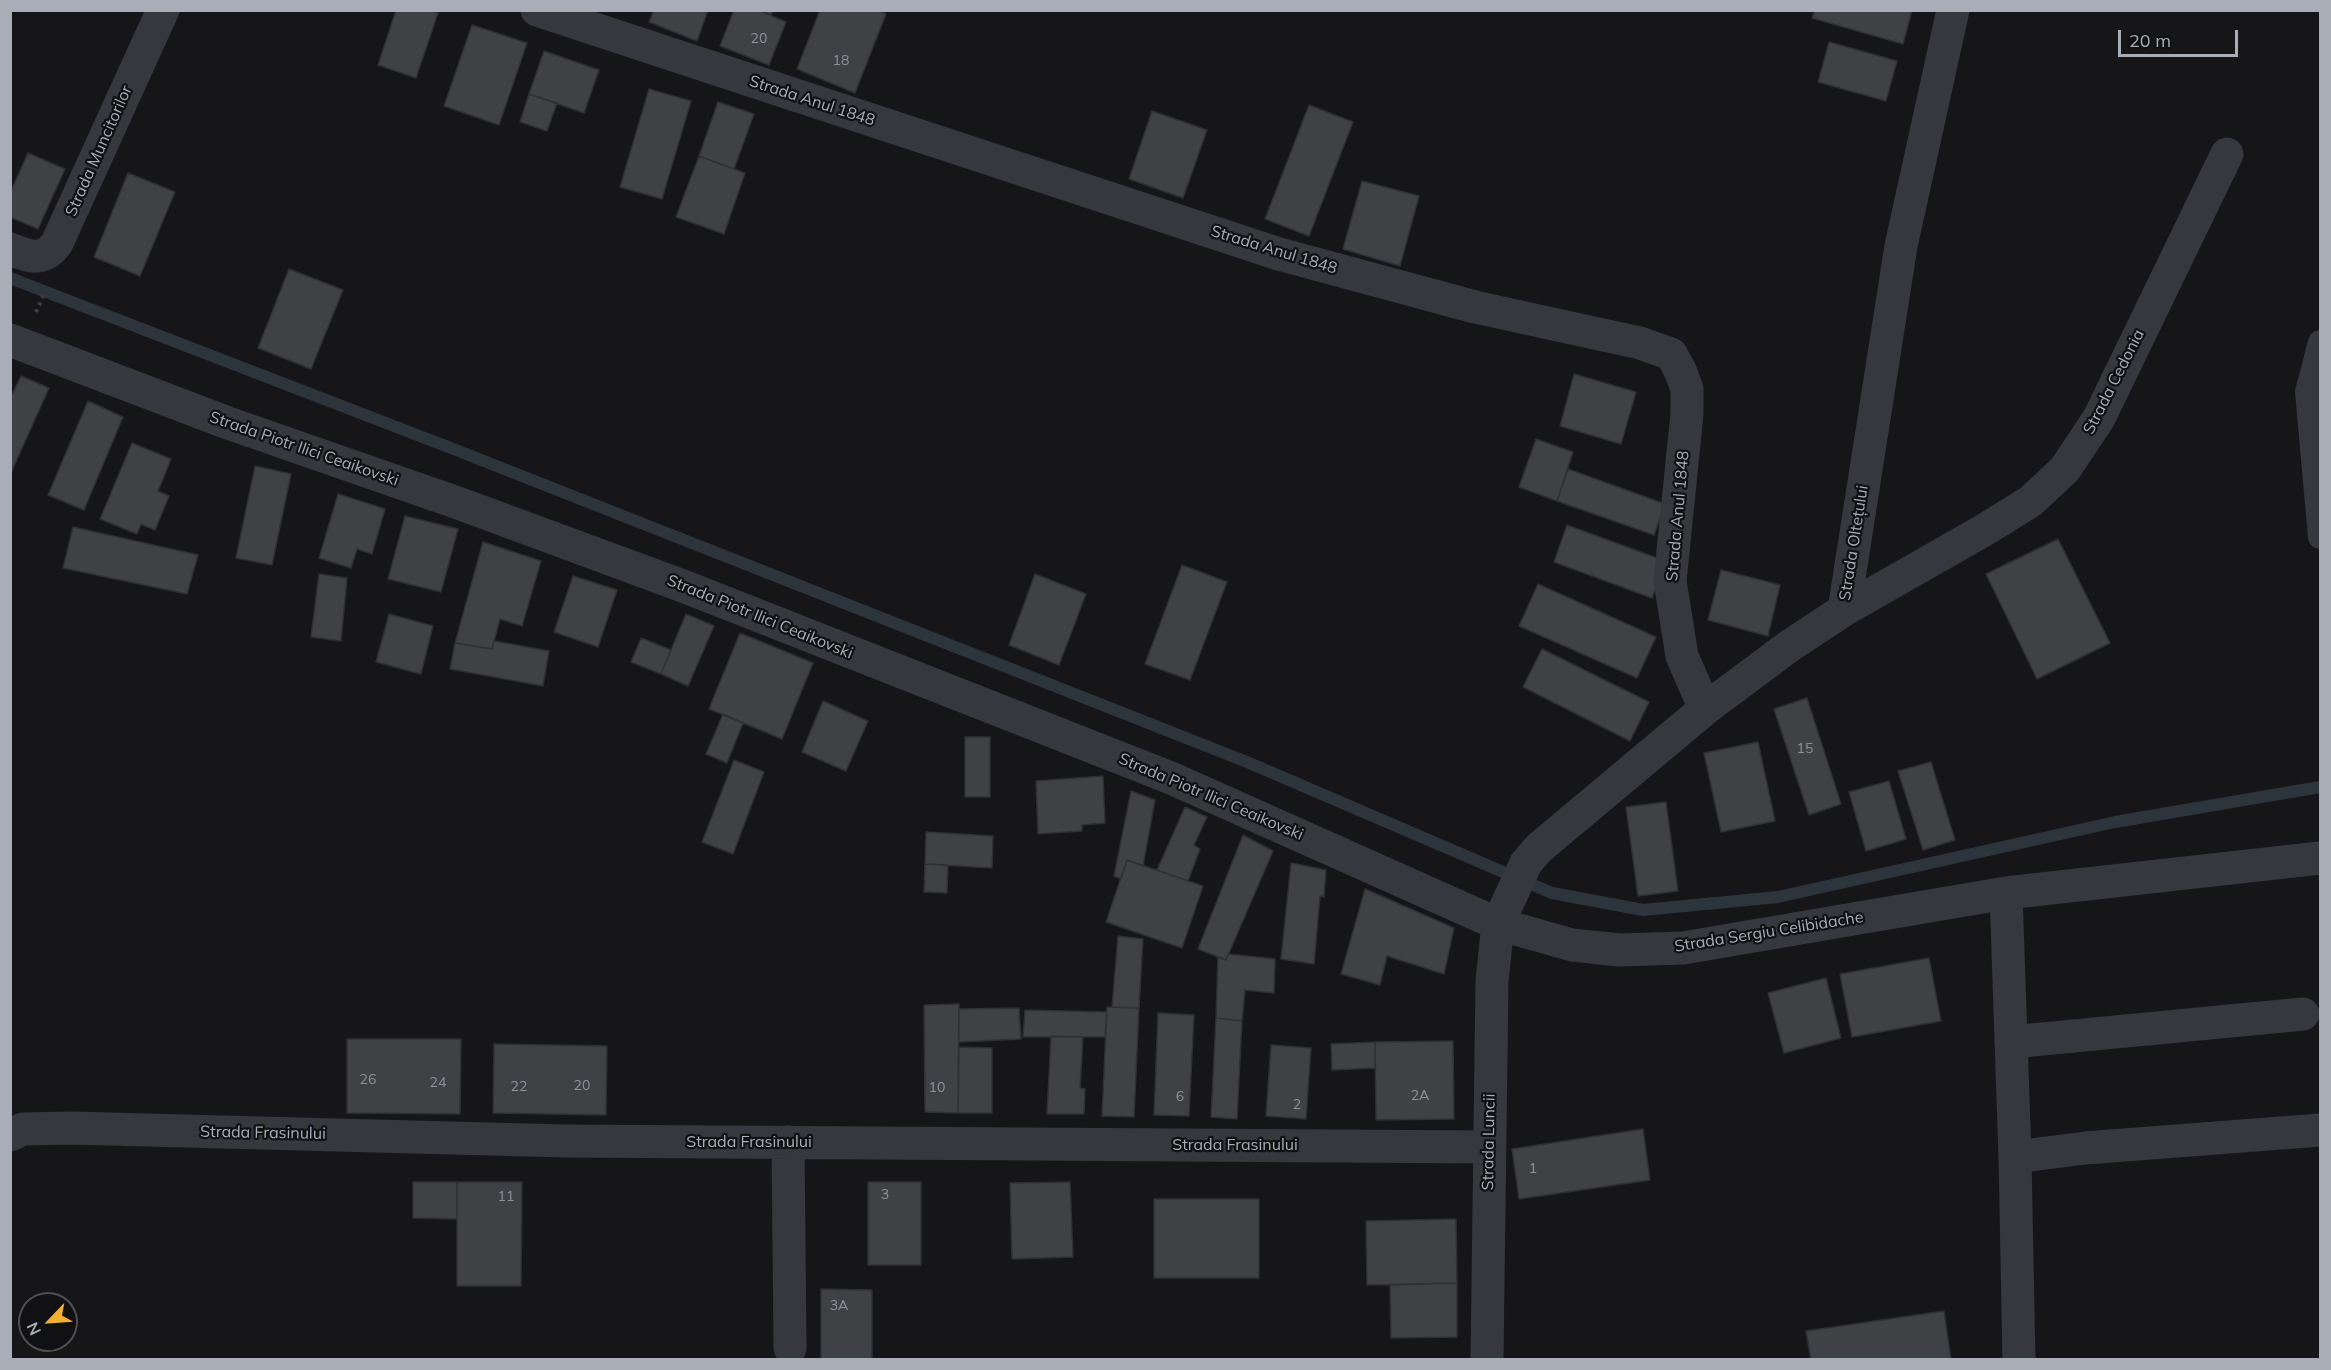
<!DOCTYPE html>
<meta charset="utf-8">
<style>
body{margin:0}
#map{position:relative;width:2331px;height:1370px;overflow:hidden;background:#161618;font-family:Mulish,sans-serif}
canvas{display:block}
.frame{position:absolute;inset:0;border:12px solid #a8adb8;pointer-events:none}
.north{position:absolute;left:18px;top:1292px;width:60px;height:60px;box-sizing:border-box;background:#111113;border:2px solid #4d4f55;border-radius:50%;rotate:245deg;font-size:16px;font-weight:700;line-height:24px;text-align:center;color:#a8adb8}
.north::after{content:'';display:block;margin:auto;width:21px;height:27px;background:#f2b134;clip-path:polygon(50% 0,100% 100%,50% 72%,0 100%)}
.scale{position:absolute;left:2118px;top:30px;width:120px;height:27px;box-sizing:border-box;border:3px solid #a8adb8;border-top:0;padding-left:8px;font-size:18px;line-height:21px;white-space:nowrap;color:#a8adb8;-webkit-text-stroke:4px #111113;paint-order:stroke}
</style>
<div id="map">
<canvas width="2331" height="1370"></canvas>
<div class="frame"></div>
<div class="north">N</div>
<div class="scale">20 m</div>
</div>
<script>
const g = document.querySelector('canvas').getContext('2d');
g.lineJoin = 'round';
function strokePath(path, color, width, dash) { g.strokeStyle = color; g.lineWidth = width; g.lineCap = dash ? 'butt' : 'round'; g.setLineDash(dash || []); g.stroke(path); }
function fillPath(path, color) { g.fillStyle = color; g.fill(path, 'evenodd'); }
function write(font, color, halo, rows, align = 'center') {
  g.font = font + ' Mulish,sans-serif'; g.lineWidth = 4.5; g.setLineDash([]); g.textBaseline = 'middle'; g.strokeStyle = halo; g.fillStyle = color; for (const [text, x, y, turn = 0] of rows) {
    g.save(); g.translate(x, y); g.rotate((+turn || 0) * Math.PI / 180); g.textAlign = isNaN(turn) ? turn : align; if (halo) g.strokeText(text, 0, 0); g.fillText(text, 0, 0); g.restore();
  }
}
strokePath(new Path2D(`
 M10,278L456,450L1247,762L1552,893L1643,910L1778,897L2115,822L2320,787`), '#2c353c', 12);
const building = new Path2D(`
 M396,10H431L438,13L416,78L378,65Z
 M654,10H708L697,41L649,22Z
 M734,10H758L786,22L769,65L720,46Z
 M758,10H773L771,15Z
 M820,10H878L886,14L855,93L797,69Z
 M1815,10H1912L1903,44L1812,18Z
 M472,25L527,43L499,125L444,106Z
 M1829,42L1897,61L1886,101L1818,82Z
 M544,51L599,70L584,113L529,94Z
 M649,89L691,101L662,199L620,187Z
 M529,94L557,103L547,131L520,122Z
 M718,102L754,114L734,169L699,156Z
 M1309,105L1353,122L1309,236L1265,219Z
 M1152,111L1207,130L1183,198L1129,179Z
 M28,153L65,169L38,229L10,217V193Z
 M699,156L745,173L724,234L676,217Z
 M128,173L175,192L140,276L94,257Z
 M1362,181L1419,196L1400,266L1343,249Z
 M289,269L343,290L311,369L258,348Z
 M1574,374L1636,392L1621,444L1560,426Z
 M21,376L49,388L10,475V399Z
 M88,401L123,417L84,510L48,495Z
 M1536,439L1573,452L1557,501L1519,487Z
 M132,443L171,459L158,491L169,496L155,530L141,524L137,534L100,519Z
 M255,466L291,474L272,565L236,558Z
 M1568,469L1665,504L1654,535L1557,501Z
 M338,494L385,509L372,554L357,549L351,568L319,558Z
 M405,516L458,529L441,592L388,579Z
 M1567,525L1665,561L1652,598L1554,562Z
 M73,527L198,555L187,594L63,568Z
 M2058,539L2110,643L2037,679L1986,574Z
 M483,542L541,561L522,626L500,619L492,649L455,643Z
 M1182,565L1227,582L1190,680L1145,664Z
 M1721,570L1780,585L1768,636L1708,620Z
 M319,574L347,578L341,641L311,637Z
 M1035,574L1086,594L1059,665L1009,645Z
 M573,576L617,590L598,647L554,632Z
 M1538,584L1656,637L1637,678L1519,626Z
 M389,614L433,626L421,674L376,662Z
 M686,614L714,626L688,686L661,674Z
 M740,633L813,663L782,739L709,709Z
 M641,638L671,650L661,674L631,662Z
 M494,641L549,651L543,686L450,669L455,643L492,649Z
 M1542,649L1649,702L1630,741L1523,687Z
 M1807,698L1841,804L1809,815L1774,709Z
 M823,701L868,721L846,771L802,752Z
 M723,714L743,723L727,763L706,754Z
 M965,737H990V797H965Z
 M1758,742L1775,821L1721,832L1704,753Z
 M734,760L764,772L733,854L702,842Z
 M1931,762L1955,840L1923,850L1898,771Z
 M1103,776L1105,823L1082,825V831L1038,834L1036,781Z
 M1889,781L1906,839L1866,851L1849,792Z
 M1131,791L1155,800L1143,866L1127,860L1121,879L1114,876Z
 M1666,802L1678,891L1638,896L1626,807Z
 M1185,807L1207,817L1194,845L1200,849L1188,881L1157,870Z
 M926,832L993,836L992,868L925,864Z
 M1243,835L1273,851L1226,960L1198,949Z
 M1127,860L1203,886L1182,948L1106,922Z
 M1291,863L1326,870L1324,897L1320,896L1314,964L1281,959Z
 M925,864L948,865L947,893L924,892Z
 M1365,889L1454,928L1444,974L1387,956L1380,985L1341,974Z
 M1118,936L1143,939L1139,1008L1112,1007Z
 M1228,954L1275,959L1274,993L1245,990L1242,1021L1216,1018L1218,957L1226,960Z
 M1929,958L1941,1021L1852,1037L1840,974Z
 M1826,978L1841,1038L1784,1053L1768,993Z
 M959,1004L958,1113L925,1112L924,1005Z
 M1107,1007L1139,1008L1134,1117L1102,1116Z
 M1019,1008L1021,1039L959,1042V1009Z
 M1025,1010L1107,1012L1105,1037H1023Z
 M1158,1013L1194,1015L1189,1116L1154,1115Z
 M1216,1018L1242,1021L1237,1119L1211,1117Z
 M1051,1036L1083,1037L1080,1088L1085,1089L1084,1114H1047Z
 M347,1039H461L460,1114L347,1113Z
 M1453,1041L1454,1119L1376,1120L1375,1042Z
 M1375,1042V1068L1332,1070L1331,1044Z
 M494,1044L607,1046L606,1115L493,1113Z
 M1271,1045L1311,1048L1306,1119L1266,1116Z
 M959,1047L992,1048V1113H958Z
 M1643,1129L1650,1180L1519,1199L1512,1149Z
 M413,1182H457V1219L413,1218Z
 M457,1182H522L521,1286H457Z
 M868,1182H921V1265H868Z
 M1070,1182L1073,1257L1012,1259L1010,1183Z
 M1154,1199H1259V1278H1154Z
 M1456,1219L1457,1283L1367,1285L1366,1221Z
 M1457,1283V1337L1391,1338L1390,1285Z
 M821,1289L872,1290V1360H821Z
 M1944,1311L1951,1360H1811L1806,1331Z`);
fillPath(building, '#404145');
strokePath(building, '#303034', 1.5);
strokePath(new Path2D(`
 M36,312L44,294`), '#3d3f44', 4, [3, 4.5]);
strokePath(new Path2D(`
 M2320,342L2307,392L2320,537`), '#37383d', 24);
strokePath(new Path2D(`
 M537,10L1279,254L1475,307L1640,343L1671,354L1680,370L1687,389V414L1670,581L1682,656L1705,709
 M10,249C29,257 44,262 57,243L163,10
 M10,340L228,423L458,503L683,586L1171,778L1498,924L1572,945L1619,950L1683,948L2006,893L2320,858
 M1844,610L1901,246L1953,10
 M2006,893L2015,1157L2019,1360
 M2011,1042L2303,1014
 M10,1135L23,1129L71,1128L566,1141L1489,1147
 M788,1142L790,1348
 M2015,1157L2085,1148L2320,1130
 M1487,1360L1492,980L1498,924L1526,863L1539,848L1705,709L1788,647L1844,610L1986,529L2031,501L2065,469L2099,418L2227,154`), '#37383d', 33);
write('14px', '#8e929b', null, [
 ["20",759,39],
 ["18",841,61],
 ["15",1805,749],
 ["26",368,1080],
 ["24",438,1083],
 ["20",582,1086],
 ["22",519,1087],
 ["10",937,1088],
 ["2A",1420,1096],
 ["6",1180,1097],
 ["2",1297,1105],
 ["1",1533,1169],
 ["3",885,1195],
 ["11",506,1197],
 ["3A",839,1306]
]);
write('16px', '#a8adb8', '#111113', [
 ["Strada Anul 1848",812,101,18],
 ["Strada Muncitorilor",99,151,-66],
 ["Strada Anul 1848",1274,250,17],
 ["Strada Cedonia",2114,382,-63],
 ["Strada Piotr Ilici Ceaikovski",304,449,19],
 ["Strada Anul 1848",1678,516,-85],
 ["Strada Oltețului",1854,543,-81],
 ["Strada Piotr Ilici Ceaikovski",760,617,22],
 ["Strada Piotr Ilici Ceaikovski",1211,797,23],
 ["Strada Sergiu Celibidache",1769,932,-9],
 ["Strada Frasinului",263,1133,1],
 ["Strada Frasinului",749,1142],
 ["Strada Luncii",1489,1142,-89],
 ["Strada Frasinului",1235,1145]
]);
</script>
